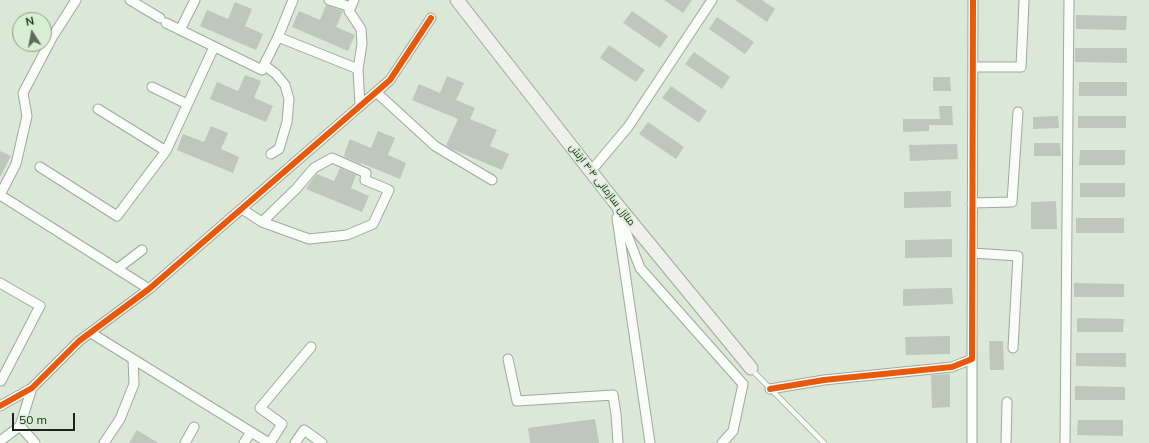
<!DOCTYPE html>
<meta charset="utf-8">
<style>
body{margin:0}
#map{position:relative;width:1149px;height:443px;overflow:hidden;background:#dbe8d8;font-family:Mulish,sans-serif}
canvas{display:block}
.north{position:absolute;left:12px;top:12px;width:40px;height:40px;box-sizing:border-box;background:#d7eed2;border:1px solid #8c9d88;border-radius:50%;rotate:349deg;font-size:11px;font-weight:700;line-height:16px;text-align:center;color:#1c241a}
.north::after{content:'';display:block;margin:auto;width:14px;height:18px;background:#5f695c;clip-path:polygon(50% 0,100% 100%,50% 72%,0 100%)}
.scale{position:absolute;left:12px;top:413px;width:63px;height:18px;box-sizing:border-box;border:2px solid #1c241a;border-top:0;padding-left:5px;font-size:12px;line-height:14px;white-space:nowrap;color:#1c241a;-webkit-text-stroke:3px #d7eed2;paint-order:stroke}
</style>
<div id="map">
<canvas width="1149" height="443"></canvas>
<div class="north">N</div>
<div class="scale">50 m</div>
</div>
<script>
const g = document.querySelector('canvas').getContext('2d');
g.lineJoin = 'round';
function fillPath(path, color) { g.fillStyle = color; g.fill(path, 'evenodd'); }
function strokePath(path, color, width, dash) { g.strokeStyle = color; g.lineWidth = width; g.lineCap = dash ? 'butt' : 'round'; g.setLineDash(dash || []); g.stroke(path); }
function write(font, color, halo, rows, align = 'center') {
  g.font = font + ' Mulish,Cairo,sans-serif'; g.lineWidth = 3; g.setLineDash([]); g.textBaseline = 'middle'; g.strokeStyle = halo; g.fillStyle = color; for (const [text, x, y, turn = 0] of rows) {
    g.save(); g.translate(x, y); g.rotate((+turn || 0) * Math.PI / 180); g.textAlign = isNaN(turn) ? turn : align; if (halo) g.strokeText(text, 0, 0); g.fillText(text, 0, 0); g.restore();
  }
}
fillPath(new Path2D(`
 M664,0H692L683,13Z
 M735,0H762L775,9L767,22Z
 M235,2L252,9L245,26L263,34L256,50L200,26L207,10L228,19Z
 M326,5L343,11L336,27L355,35L348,51L292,27L299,11L320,20Z
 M632,11L668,36L660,48L623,23Z
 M1076,15L1127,16L1126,30L1076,29Z
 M717,17L754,42L745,54L709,29Z
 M609,45L645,70L636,82L600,58Z
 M1075,48H1127V63L1075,62Z
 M694,52L730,77L722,89L685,64Z
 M245,75L261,81L254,98L273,106L266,122L210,99L217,82L238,91Z
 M447,76L464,83L456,100L475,108L470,119L497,130L490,146L509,154L502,170L454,150L446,146L458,119L412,100L419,84L440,93Z
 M933,77H950L951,91H933Z
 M1079,82H1127V96H1079Z
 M671,86L707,111L699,123L662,98Z
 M939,106H952L953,125H929V131L903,132V119H940Z
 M1058,116L1059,128L1033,129V117Z
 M1078,116H1126V128H1078Z
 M648,122L684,147L676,159L639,134Z
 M211,126L228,133L221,149L239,157L233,173L177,150L183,134L204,142Z
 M378,131L395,138L388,155L406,163L400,179L361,163V164L344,157L345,156L344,155L350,139L371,148Z
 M1034,143H1060L1061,156H1034Z
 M957,144L958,159L910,161L909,145Z
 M1080,150H1125V165H1079Z
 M0,151L11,156L0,177Z
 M340,168L356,175L351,188L369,196L362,212L306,189L309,184L317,174L334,181Z
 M1080,183H1125V197H1080Z
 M951,191V207L904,208V192Z
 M1056,201L1057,229H1031V202Z
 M1076,218H1124V233H1076Z
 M952,239V257L905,258V240Z
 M1074,283L1124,284V297H1074Z
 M952,288L953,304L903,306V289Z
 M1077,318L1124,319L1123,332H1077Z
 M950,336V354L906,355L905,337Z
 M989,341H1003L1004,370H990Z
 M1076,353H1126V367L1076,366Z
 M950,374V407L932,408L931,375Z
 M1075,386L1125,387V400H1075Z
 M595,419L599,443H530L528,428Z
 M1078,420H1123V436L1077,435Z
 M137,430L158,443H129Z`), '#bdc7bb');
const lane = new Path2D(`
 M751,369L824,443`);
const street = new Path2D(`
 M130,0L160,18
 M329,0L351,7
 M354,0L349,11L361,29L362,44L358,69L360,105
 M166,23L262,70L264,65
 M180,30L195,0
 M278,37L358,69
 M973,67H1021L1024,1
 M152,87L187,104
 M376,92L435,146L492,180
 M98,109L166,151
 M271,154L279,149L287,122L289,99L285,85L276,74L264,65L278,37L293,0
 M40,167L117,216L166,151L214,47
 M591,171L628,127L712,0
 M0,195L16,164L27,116L23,93L53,36L76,0
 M0,195L149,289
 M972,203L1012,202L1018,112
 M242,209L262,222L309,239L347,235L373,224L389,190L365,180L366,173L332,158L314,168L296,189L262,222
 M618,211L640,268L743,384L733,431L722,443
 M617,218L650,443
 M972,253L1018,256L1013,348
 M117,269L142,250
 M0,283L40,306L1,381H0
 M91,333L269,443
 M508,359L517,401L613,395L616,414L618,443
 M972,359V443
 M770,389L824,380L952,367L972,359L973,0
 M0,406L32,388L79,341L149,289L390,80L431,18
 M20,426L35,443
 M0,441L20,426L32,388
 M104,443L120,419L134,384L133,359
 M185,443L194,427
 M244,443L251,432
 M270,443L282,424L260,408L311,347
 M295,443L304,430L322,443
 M1006,443L1007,402
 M1065,443L1069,0`);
const secondary = new Path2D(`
 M457,0L614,201L751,368`);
strokePath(lane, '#9ea99c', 6);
strokePath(street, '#9ea99c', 11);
strokePath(secondary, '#9ea99c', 15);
strokePath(lane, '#fafcf9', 4.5);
strokePath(street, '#fafcf9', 9);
strokePath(secondary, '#f0efee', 13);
strokePath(new Path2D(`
 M770,389L824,380L952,367L972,359L973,0
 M0,406L32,388L79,341L149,289L390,80L431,18`), '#e8590c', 6);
write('10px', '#1c241a', '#d7eed2', [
 ["منازل سازمانی ۴۰۴ ارتش",602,185,52]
]);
</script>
